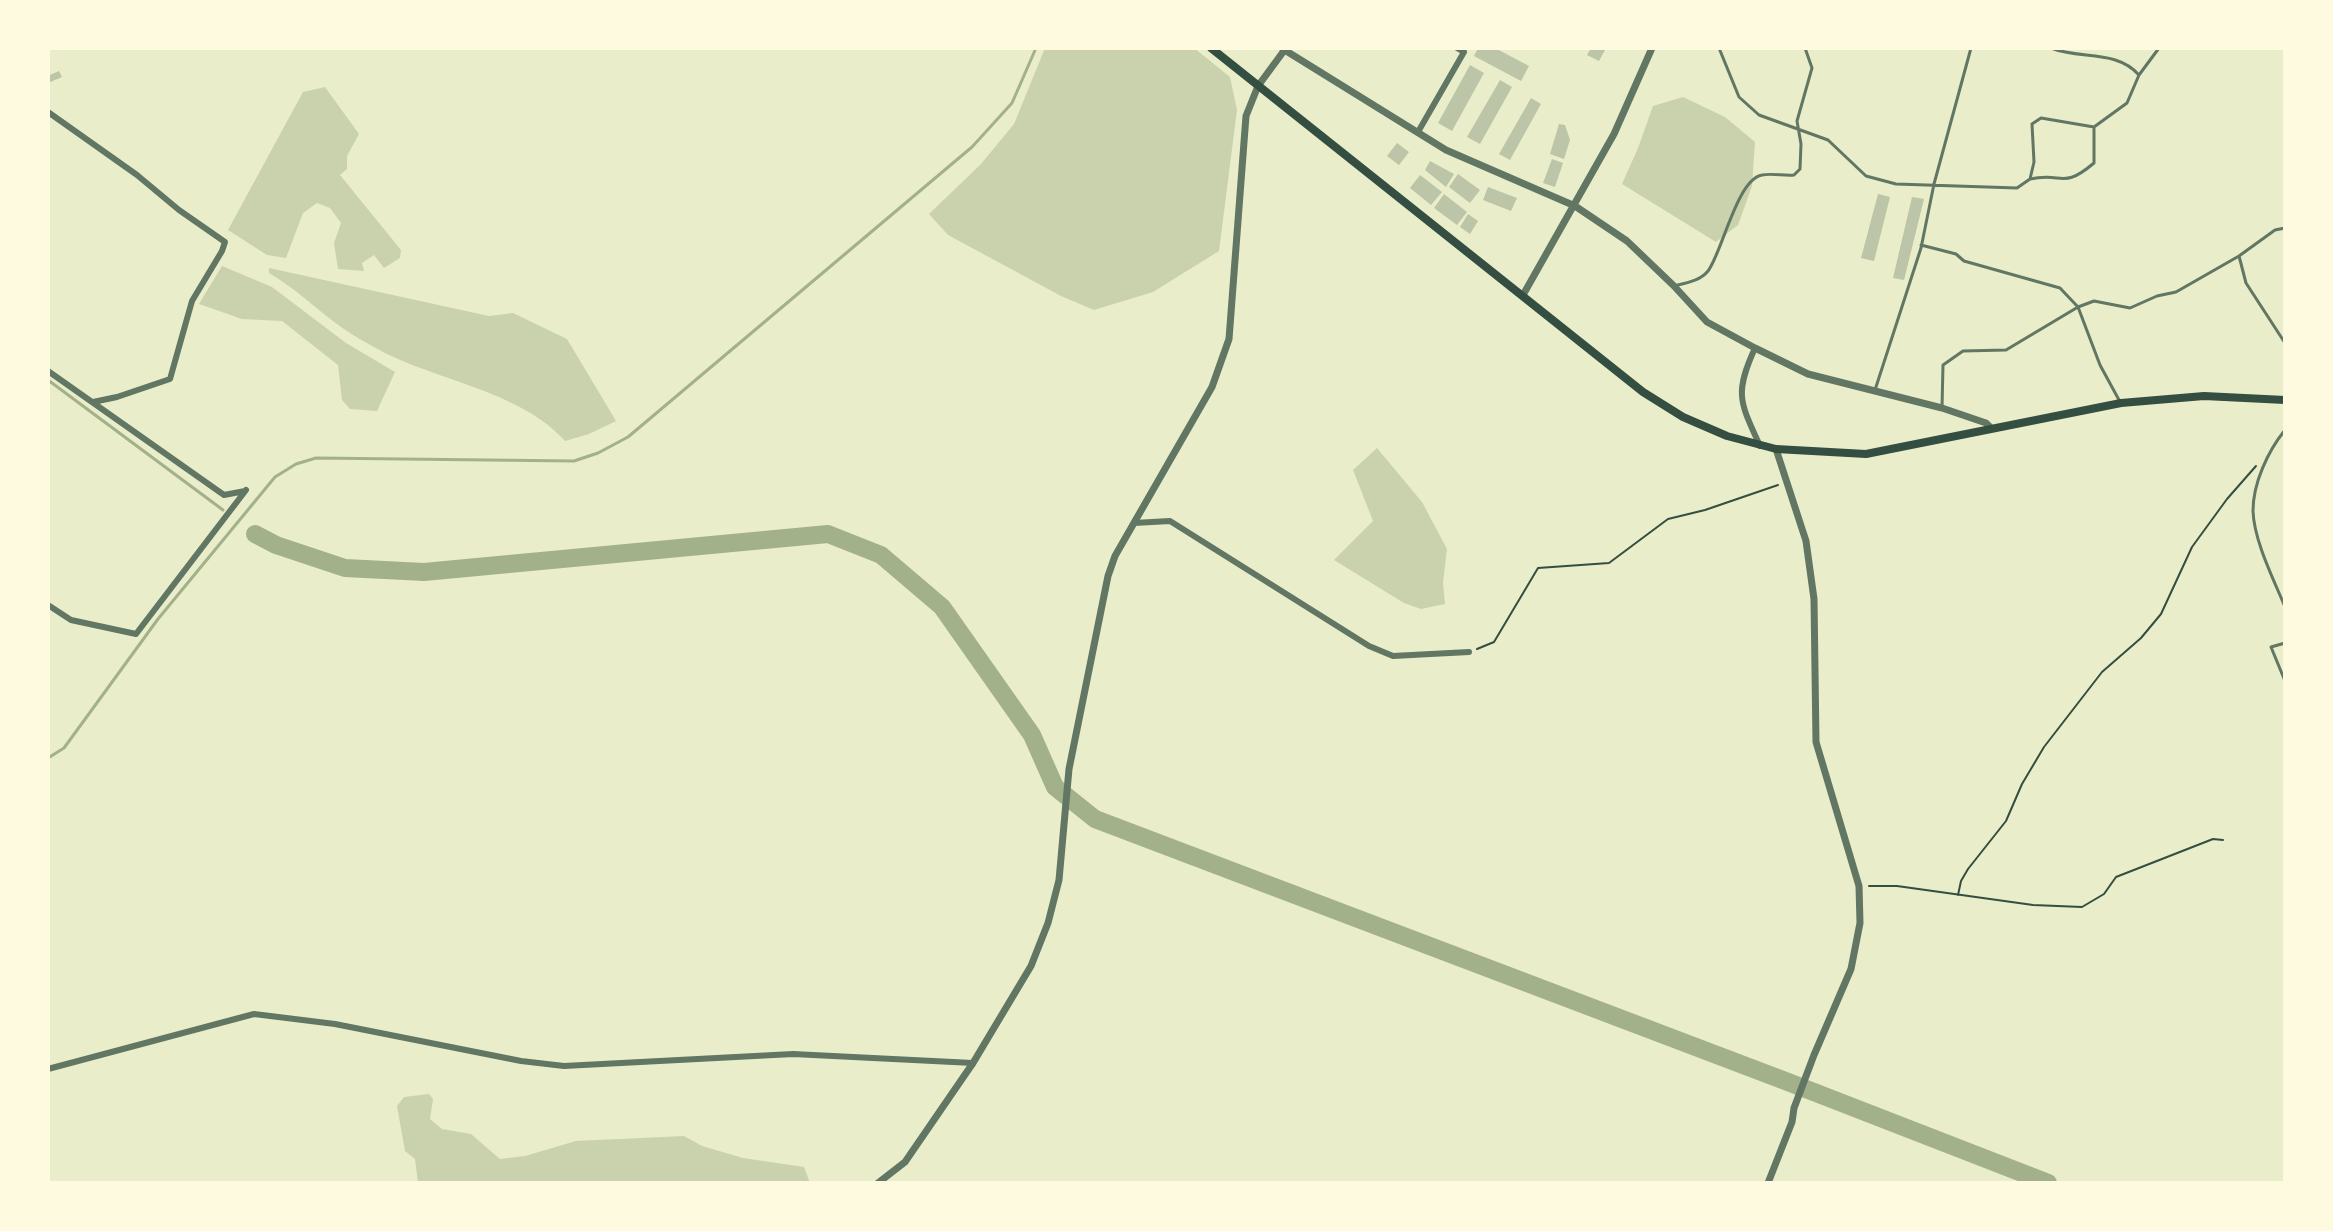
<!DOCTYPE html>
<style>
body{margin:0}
#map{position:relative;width:2333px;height:1231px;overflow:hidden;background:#e9edc9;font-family:"Libre Baskerville",serif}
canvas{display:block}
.frame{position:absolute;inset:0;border:50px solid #fefae0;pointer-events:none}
</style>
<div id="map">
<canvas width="2333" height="1231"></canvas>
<div class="frame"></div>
</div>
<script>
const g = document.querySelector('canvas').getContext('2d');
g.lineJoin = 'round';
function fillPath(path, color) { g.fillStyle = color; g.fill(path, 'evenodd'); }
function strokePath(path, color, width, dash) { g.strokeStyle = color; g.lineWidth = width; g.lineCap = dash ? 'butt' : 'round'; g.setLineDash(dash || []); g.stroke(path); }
fillPath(new Path2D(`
 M1045,48H1194L1230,77L1237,110L1219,251L1153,292L1094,310L1061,296L948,235L929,214L981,164L1014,124Z
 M325,87L359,134L347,156V169L340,175L401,250L400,258L384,268L374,255L362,263L364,271L338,269L334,243L341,223L330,208L317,203L303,213L286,258L267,255L228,230L303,92Z
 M1683,97L1725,117L1755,142L1752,186L1738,225L1716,242L1622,184L1638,148L1653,106Z
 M222,266L272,287L346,343L395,372L377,411L350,409L342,400L338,365L282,321L242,319L199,304Z
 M269,268L489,316L513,313L567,339L616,421L589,434L565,441C523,393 441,381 385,353C368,344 348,333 333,321C312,305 293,287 269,273Z
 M1377,448L1422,502L1447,549L1443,583L1445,604L1421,609L1404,603L1334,560L1373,521L1353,470Z
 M429,1094L433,1099L430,1119L442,1129L471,1134L500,1159L525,1156L576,1141L684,1136L702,1146L743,1158L804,1167L810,1183H418L415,1159L405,1151L397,1106L404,1097Z`), '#cad2ad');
strokePath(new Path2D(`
 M48,380L223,510
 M48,758L64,748L158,619L275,477L296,464L316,458L574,461L598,453L628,437L972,147L1012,103L1036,48`), '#a3b18a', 3);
strokePath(new Path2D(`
 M255,534L276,545L345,568L424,572L828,534L881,555L942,607L1032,735L1055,787L1095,819L1788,1082L2048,1183`), '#a3b18a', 18);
fillPath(new Path2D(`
 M1478,48H1495L1529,66L1521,81L1474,56Z
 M1591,48H1606L1599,61L1587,55Z
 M1470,65L1484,73L1452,131L1438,123Z
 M48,69L50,75L59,71L62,77L48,83Z
 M1500,80L1512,87L1480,144L1467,137Z
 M1531,98L1541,104L1510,160L1499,154Z
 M1559,124L1565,125L1570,140L1564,159L1550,154Z
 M1397,143L1409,152L1399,165L1387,156Z
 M1552,159L1563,163L1555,187L1543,183Z
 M1430,161L1454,174L1446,187L1425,170Z
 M1458,174L1480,190L1470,203L1449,187Z
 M1420,175L1442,192L1431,205L1410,188Z
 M1488,187L1517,198L1511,211L1483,200Z
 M1444,194L1467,212L1457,225L1434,208Z
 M1878,194L1890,197L1874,261L1861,258Z
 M1912,197L1924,199L1904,280L1893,278Z
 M1468,214L1478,221L1470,234L1460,227Z`), '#bcc5a7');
strokePath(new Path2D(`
 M1477,649L1494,642L1538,568L1609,563L1668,519L1705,510L1778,485
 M1869,886H1897L2033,905L2082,907L2104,894L2116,877L2213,839L2223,840
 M1958,895L1961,881L1968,869L2006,821L2022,784L2044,747L2102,672L2141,638L2161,614L2192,547L2227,499L2256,466`), '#344e41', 2);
strokePath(new Path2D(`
 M1719,48L1739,97L1759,115L1828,140L1866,176L1896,184L2017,188L2030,179L2034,162L2032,124L2041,118L2094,127L2127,103L2139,75L2159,48
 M2051,48C2080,60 2116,49 2139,75
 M2030,179C2064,172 2062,190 2094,163V127
 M1921,245L1956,254L1964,261L2060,288L2078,307L2100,365L2119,400
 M2239,256L2246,283L2285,343
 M1674,286C1686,283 1700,281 1708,271C1722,253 1737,179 1762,175C1772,173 1784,176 1794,175L1800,169L1801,144L1797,121L1812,68L1805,48
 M1875,390L1921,248L1934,184L1971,48
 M1942,408L1943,365L1963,351L2006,350L2078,307L2094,301L2130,308L2157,296L2176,292L2239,256L2275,230L2285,228
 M2285,430C2268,451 2253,483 2253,511C2254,541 2274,580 2285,607
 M2285,643L2271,647L2285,681`), '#617663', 3);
strokePath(new Path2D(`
 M48,112L137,175L179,210L225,242L222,251L192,301L170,379L117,397L93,402
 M1418,132L1464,52L1457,48
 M1755,348C1734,394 1740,402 1760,446
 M48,371L224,495L245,491
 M1134,523L1170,521L1369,646L1393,656L1469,652
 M48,605L71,620L136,634L246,490
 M48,1069L254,1014L335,1024L521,1061L564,1066L793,1054L973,1063`), '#617663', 6);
strokePath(new Path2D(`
 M1283,49L1446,150L1575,206L1627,241L1674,286L1707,322L1755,348L1808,374L1942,408L1986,423L1991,428
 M1523,295L1614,134L1652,48
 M878,1183L905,1162L973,1063L1031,966L1048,923L1059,880L1069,769L1108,576L1115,556L1212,387L1229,339L1246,116L1258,86L1286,48
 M1768,1183L1792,1122L1794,1108L1814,1055L1851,969L1860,923L1859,886L1816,742L1814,599L1806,541L1776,449`), '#617663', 7);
strokePath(new Path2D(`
 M1211,48L1643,392L1683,417L1727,436L1776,449L1866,454L2121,403L2204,396L2285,400`), '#344e41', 8);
</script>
